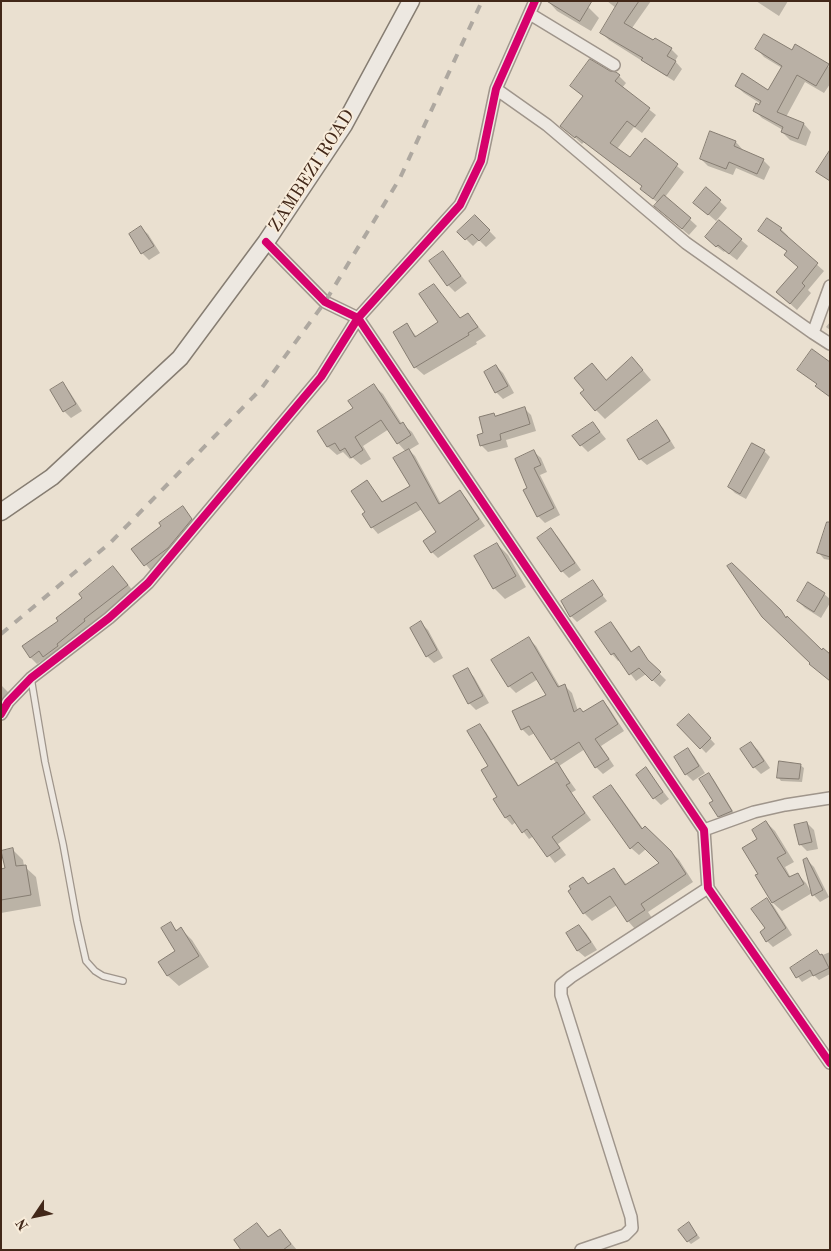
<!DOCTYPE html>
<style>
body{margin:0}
#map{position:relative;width:831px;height:1251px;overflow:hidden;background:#eae0d0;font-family:"Old Standard TT",serif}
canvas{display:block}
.frame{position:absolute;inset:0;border:2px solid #422819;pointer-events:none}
.north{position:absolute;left:10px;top:1191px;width:50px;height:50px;-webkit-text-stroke:4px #f8ecda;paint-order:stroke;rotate:236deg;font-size:14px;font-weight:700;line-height:20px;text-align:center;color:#422819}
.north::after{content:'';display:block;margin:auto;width:18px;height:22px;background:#422819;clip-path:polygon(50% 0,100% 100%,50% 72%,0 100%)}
</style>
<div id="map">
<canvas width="831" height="1251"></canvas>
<div class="frame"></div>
<div class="north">N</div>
</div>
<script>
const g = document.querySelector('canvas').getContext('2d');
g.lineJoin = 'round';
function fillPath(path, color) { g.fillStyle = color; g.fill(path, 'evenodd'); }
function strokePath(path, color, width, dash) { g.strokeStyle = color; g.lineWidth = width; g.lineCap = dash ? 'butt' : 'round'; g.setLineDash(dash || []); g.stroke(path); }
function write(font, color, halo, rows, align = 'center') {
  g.font = font + ' "Old Standard TT",serif'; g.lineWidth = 4; g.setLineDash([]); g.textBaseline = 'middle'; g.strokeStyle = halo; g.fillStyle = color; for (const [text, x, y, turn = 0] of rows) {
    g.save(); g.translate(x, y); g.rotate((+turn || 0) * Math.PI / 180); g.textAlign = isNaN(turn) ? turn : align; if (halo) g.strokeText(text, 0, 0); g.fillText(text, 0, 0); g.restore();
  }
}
fillPath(new Path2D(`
 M548,1H578L588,7L599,18L591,31L557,11Z
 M607,1H651L632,28L671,49L678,56L675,61L682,69L674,81L609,40L602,33L616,8Z
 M756,1H788L779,16Z
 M757,49L792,52L830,67V84L824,93L805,82L786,117L804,124L811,132L806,146L790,140L782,132L783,130L762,118L754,110L761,104L744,93L736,86L769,91L782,68L764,57Z
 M619,76L626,83L622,88L656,115L642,133L634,127L617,149L631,159L645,139L684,172L665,197L697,226L689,235L663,213L658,203L641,189L643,187L584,142L582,144L562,126Z
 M736,142L742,149V151L763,160L770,167L764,180L736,168L733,175L708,166L701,159Z
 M706,189L727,208L716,221L702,209Z
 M475,216L496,238L486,247L479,240L473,246L459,232Z
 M141,228L148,234L160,253L149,260L142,253Z
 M781,229L788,236L787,238L824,271L808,290L811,293L797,310L785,299L799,268L788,252L766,237L760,231Z
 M741,240L748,246L737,260L725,251L724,252L713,244Z
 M443,253L467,283L455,292L448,285Z
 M433,285L461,319L468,314L486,336L476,342L477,344L424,375L415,367L407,325L417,337L440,323Z
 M830,322V330L826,327Z
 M496,366L503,373L514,393L503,399L496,392Z
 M641,368L651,380L605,419L596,410L606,381Z
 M62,384L69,391L82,411L71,418L64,411Z
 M374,386L383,394L402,424L412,432L419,444L409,450L415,456L441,504L459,491L466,498L485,526L438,558L432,552L438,532L422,509L378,534L372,527L367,513V482L383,503L411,486L406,452L398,443L389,429L363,446L371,459L361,465L352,457L350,459L343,452L337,455L328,447L319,431L354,409Z
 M524,408L531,415L536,431L506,440L508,447L488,452L481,445L485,434L496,417Z
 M657,422L663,428L675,448L647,465L640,459Z
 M593,423L606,439L588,452L581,445Z
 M764,451L770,457L746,499L735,493L729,487Z
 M534,452L541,458L547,472L540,475L560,515L545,523L538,516L529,488Z
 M183,508L198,526L152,572L133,549L163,526Z
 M551,530L558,537L581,570L569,578L562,571Z
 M830,530V560L824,559L819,553Z
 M497,544L508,555L526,587L505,599L494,588L476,556Z
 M120,575L134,592L51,662L46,658L37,664L30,657Z
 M592,582L607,601L577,622L571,616Z
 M824,594L830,599V603L821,618L805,608L798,601Z
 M421,623L428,630L443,658L434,663L427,656Z
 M611,623L617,630L632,652L638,648L653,667L666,680L660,687L646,674L636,681L620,660L618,661L612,654Z
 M529,639L536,646L560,687L565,686L572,693L578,711L584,713L603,701L609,708L624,731L601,746L614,766L603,774L596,767L585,749L559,766L576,790L571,793L591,820L558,844L566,855L555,863L534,836L529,839L516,822L512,825L506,818L495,800L499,797L479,725L486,732L519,786L556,763L535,733L529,736L522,729L548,696L538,679L516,693L509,686Z
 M468,670L474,677L489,703L476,710L469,703Z
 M1,685L11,695L2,703L1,702Z
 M694,721L715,744L706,753L679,725Z
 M751,743L758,750L770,768L761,774L754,767Z
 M687,749L694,756L705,773L693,781L686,774Z
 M800,765L804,768L802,782L781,781L778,777Z
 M646,769L669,799L661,805L654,798Z
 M709,774L714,780L736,816L724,822L719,816Z
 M611,786L618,794L644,830L646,828L679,860L693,882L648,912L652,918L635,929L628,921L617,905L592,921L584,913L583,879L590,885L614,869L627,885L661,863L646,849L639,855L631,848Z
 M766,822L775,831L794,862L785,867L791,878L797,874L806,883L811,892L807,860L814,867L829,897L820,902L812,893L782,911L773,903L757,876L760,874L759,839Z
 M807,823L814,830L818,849L807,851L800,844Z
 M13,850L23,860L24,866L36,877L41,906L1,913V870L6,869Z
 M766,899L773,905L792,935L773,947L767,941Z
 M170,924L178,931L181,929L192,940L209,967L179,986L168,976L160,963L177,952Z
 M579,926L586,933L597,950L585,957L578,951L567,934Z
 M830,952V974L819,980L814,975L802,982L791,968Z
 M257,1224L270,1238L280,1230L297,1250H242Z
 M689,1224L700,1238L691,1244L688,1241Z`), '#0003');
const building = new Path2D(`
 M547,1H592L580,21Z
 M619,1H639L624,23L653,40L655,38L672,48L667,56L676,61L667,76L641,60L643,58L600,33Z
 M764,34L792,50L795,44L829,64L816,86L797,75L777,112L804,123L798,139L781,132L783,127L753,111L756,103L759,105L761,101L735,86L742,73L768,90L782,66L755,49Z
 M590,59L610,71L616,72L620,75L615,81L650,108L635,127L627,121L610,143L630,157L645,138L678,164L653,199L640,189L642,186L576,136L575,138L560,126L583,96L570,86Z
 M710,131L736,141L734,146L764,159L757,174L729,162L726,169L700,159Z
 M830,150V181L816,172Z
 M706,187L721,200L708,215L693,203Z
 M664,195L691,218L682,229L654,206Z
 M475,215L490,230L479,241L472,234L465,240L457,232Z
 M767,218L782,228L780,230L818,263L802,283L805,286L790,304L776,292L798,267L784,255L787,251L758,231Z
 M719,220L742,239L729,254L718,245L716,247L705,237Z
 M141,226L154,246L141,254L129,234Z
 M443,251L461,276L447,286L429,261Z
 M434,284L460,318L468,313L478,327L468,333L469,335L414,368L393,332L407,323L415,337L438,322L419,294Z
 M812,349L830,362V397L815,386L817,384L797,370Z
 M632,357L643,370L595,411L580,393L584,390L574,378L592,363L606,380Z
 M496,365L508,386L495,393L484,372Z
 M63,382L76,404L63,412L50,390Z
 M374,384L400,424L403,422L411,435L397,444L381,420L355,437L363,450L351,458L345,448L340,451L335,443L327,447L317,431L353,408L348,401Z
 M525,407L530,424L500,434L501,440L480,446L477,435L483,433L479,417L494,413L495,416Z
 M657,420L670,441L639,460L627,440Z
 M593,422L600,432L580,446L572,436Z
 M752,443L765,450L740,494L728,487Z
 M409,449L439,504L460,490L479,519L431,553L423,541L436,532L416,502L371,528L362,514L365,512L351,491L367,480L382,502L410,486L393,458Z
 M534,450L541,465L534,468L554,508L537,517L523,490L527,488L515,459Z
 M183,506L192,519L168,548L144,566L131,549L161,526L159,523Z
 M827,522H830V557L817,553Z
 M551,528L575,563L561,572L537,538Z
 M497,543L516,576L493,589L474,556Z
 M732,563L781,610L786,618L787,616L822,650L823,648L830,654V681L809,664L810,663L762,617L727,566Z
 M113,566L128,585L84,619L85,621L57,644L58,646L43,657L39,651L30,658L22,646L58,621L56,618L82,598L79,594Z
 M593,580L603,595L570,617L561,601Z
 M808,582L825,593L814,612L797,601Z
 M421,621L437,650L426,657L410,628Z
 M611,622L631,652L639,646L648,660L661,672L652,681L639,668L629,675L614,653L611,655L595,632Z
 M529,637L558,687L565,684L574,712L580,708L583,712L603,700L618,724L595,739L609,759L595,768L579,742L551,760L529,726L521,730L512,711L546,695L532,672L508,687L491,660Z
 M468,668L483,696L468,704L453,676Z
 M689,714L711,738L700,749L677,725Z
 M480,724L518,786L557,762L570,783L566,785L585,813L552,837L560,848L547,857L527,829L522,833L510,815L505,818L493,799L497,797L481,770L488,766L467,731Z
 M751,742L764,761L753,768L740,749Z
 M688,748L699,766L685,775L674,757Z
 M779,761L801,764L799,779L777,778Z
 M646,767L663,792L653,799L636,775Z
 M709,773L732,811L718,817L709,803L713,801L699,779Z
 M611,785L642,829L645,826L671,851L686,874L641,904L645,910L627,922L610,896L583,914L568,891L571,889L569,886L583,877L588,884L614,868L625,885L659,863L638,842L630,849L593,797Z
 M766,821L786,853L777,858L789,877L798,873L804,884L772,903L755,875L758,874L742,848L757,839L752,830Z
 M807,822L812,842L799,845L794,825Z
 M13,848L16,866L26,865L31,895L1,900V869L5,868L1,851Z
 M807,858L823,890L812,896L803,860Z
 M767,898L786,928L766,942L760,932L765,928L751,909Z
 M171,922L176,931L181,927L199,956L167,976L158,962L175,951L161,928Z
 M579,925L591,942L577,951L566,933Z
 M817,950L820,955L822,954L829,968L813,976L810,970L796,978L790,968Z
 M689,1222L697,1235L687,1242L678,1230Z
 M257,1223L268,1237L280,1229L291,1244L283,1250H241L234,1240Z`);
fillPath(building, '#b9b0a5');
strokePath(building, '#867d72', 1);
const lane = new Path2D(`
 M31,678L45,762L63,844L77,921L86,961L95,971L103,976L123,981`);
const street = new Path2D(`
 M530,14L614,65
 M496,89L547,125L686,243L813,333L830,286
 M266,242L325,302L358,318L704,830L708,888L830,1063
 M813,333L830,344
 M1,714L8,702L31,678L109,618L148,583L321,377L358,318L460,205L481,161L496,89L535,1
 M704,830L754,812L785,805L830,798
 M581,1250L625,1235L632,1228L631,1217L561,995V985L571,977L708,888`);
const secondary = new Path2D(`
 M1,512L52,477L180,358L266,242L344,125L411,1`);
strokePath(lane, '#9f958b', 8);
strokePath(street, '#9f958b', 14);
strokePath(secondary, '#867d72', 19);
strokePath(lane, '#ede8e1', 5.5);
strokePath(street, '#ede8e1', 11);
strokePath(secondary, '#ede8e1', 16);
strokePath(new Path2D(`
 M1,634L110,543L261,389L325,302L400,178L482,1`), '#aea8a0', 4, [9, 9]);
strokePath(new Path2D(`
 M266,242L325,302L358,318L704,830L708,888L830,1063
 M1,714L8,702L31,678L109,618L148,583L321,377L358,318L460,205L481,161L496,89L535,1`), '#d6006c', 8);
write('18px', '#422819', '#f8ecda', [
 ["ZAMBEZI ROAD",312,171,-57]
]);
</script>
